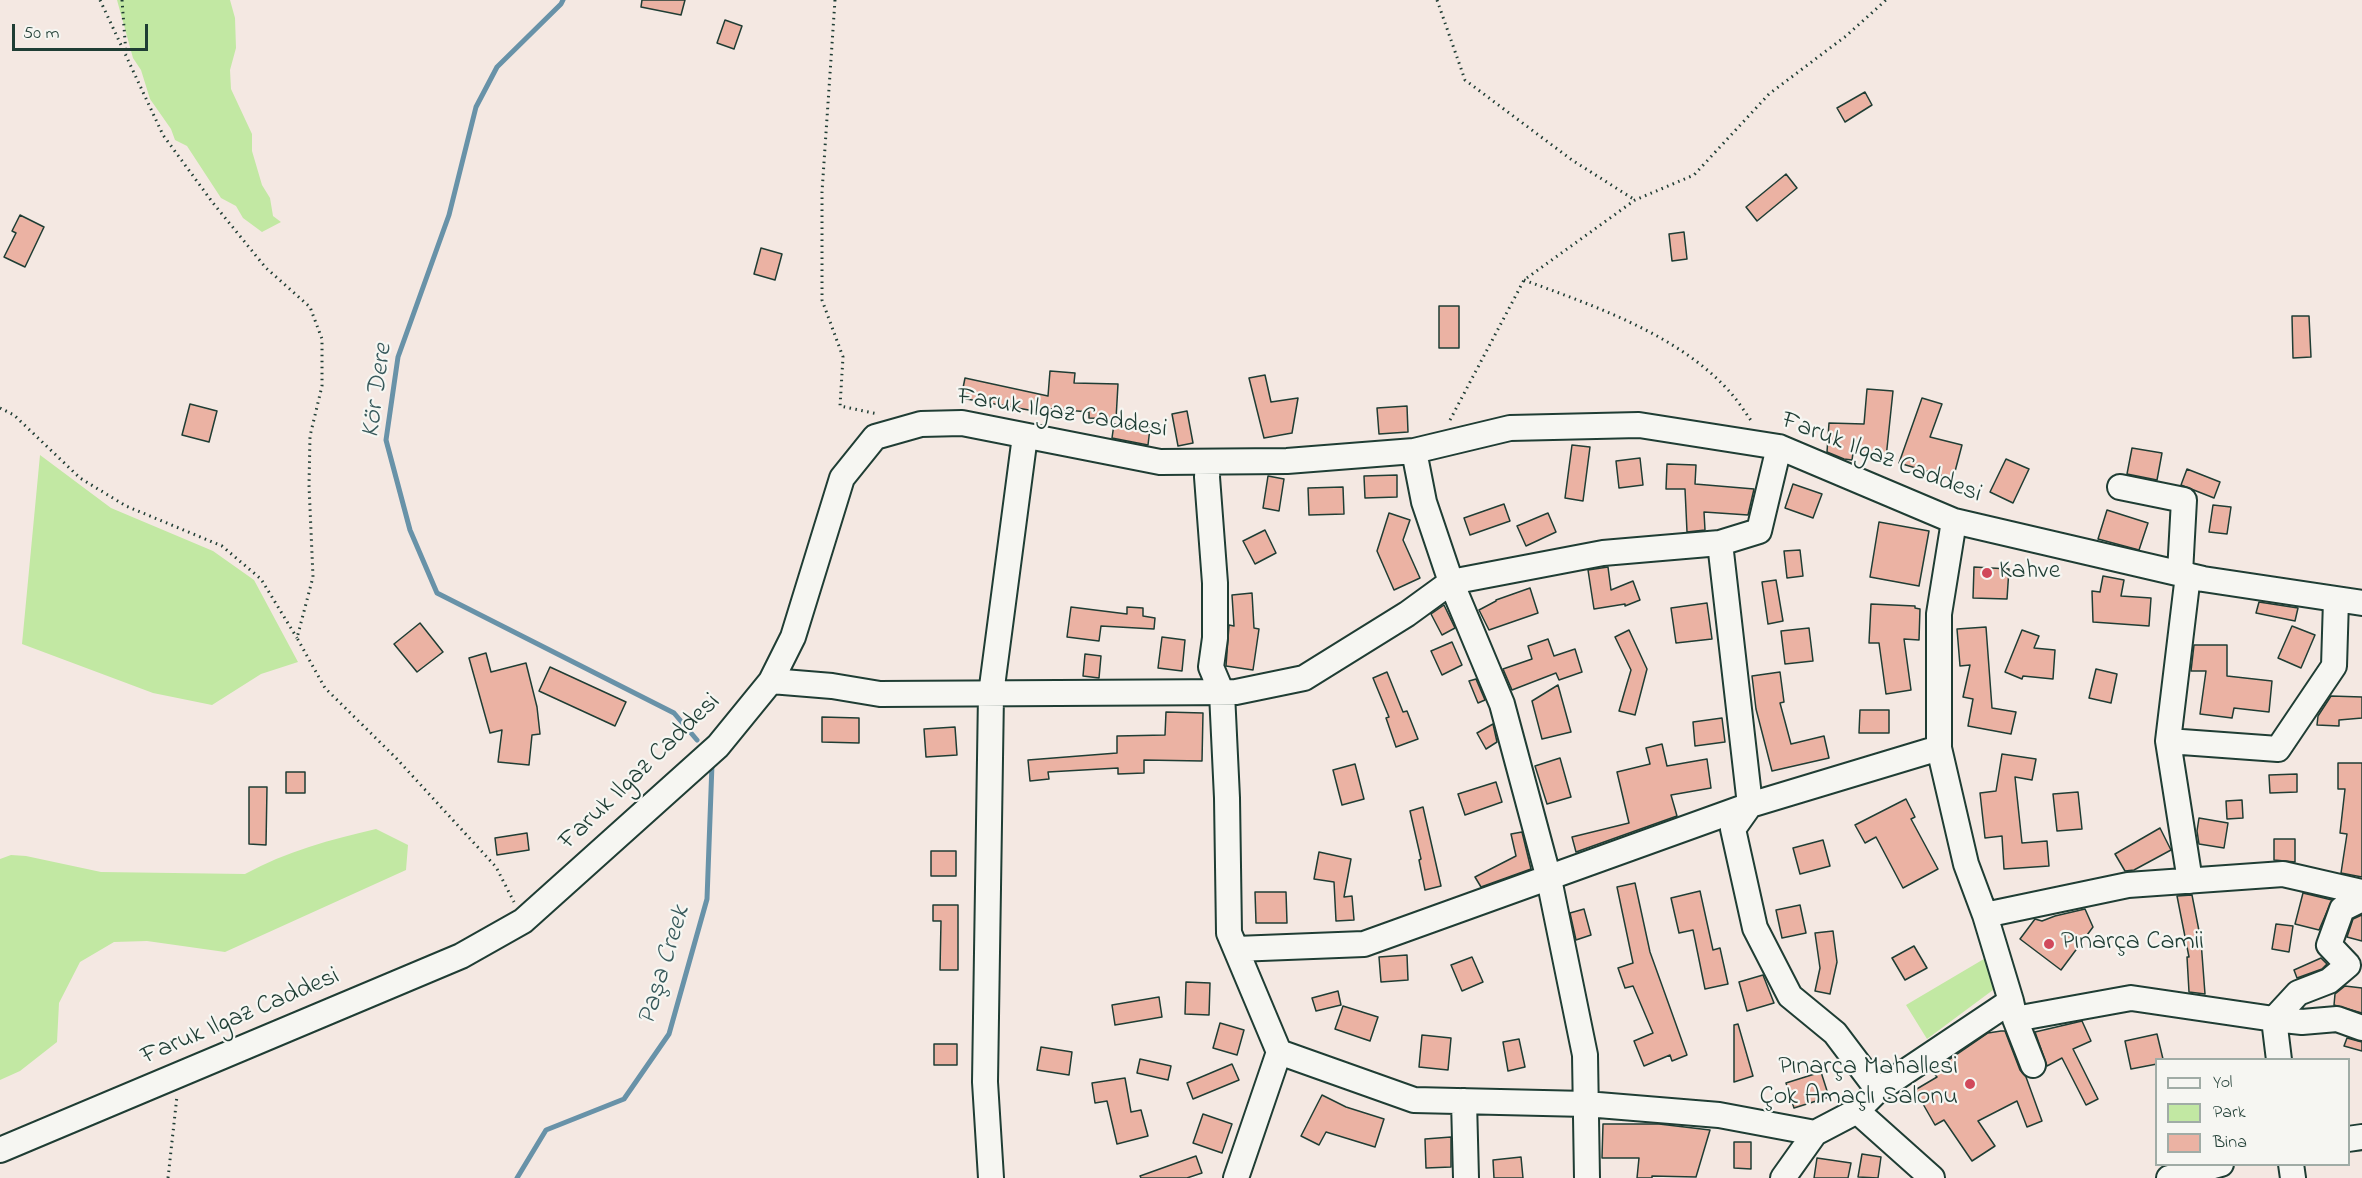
<!DOCTYPE html>
<meta charset="utf-8">
<style>
body{margin:0}
#map{position:relative;width:2362px;height:1178px;overflow:hidden;background:#f4e8e2;font-family:"Indie Flower",sans-serif}
canvas{display:block}
.legend{position:absolute;left:2155px;top:1058px;width:195px;height:108px;box-sizing:border-box;background:#f6f6f2;border:2px solid #a0aca6;margin:0;padding:8px 10px;list-style:none;font-size:18px;color:#1f3d34}
.legend li{display:flex;align-items:center;gap:12px;height:30px}
.legend b{width:30px;border:2px solid #a0aca6}
.scale{position:absolute;left:12px;top:24px;width:136px;height:27px;box-sizing:border-box;border:3px solid #1f3d34;border-top:0;padding-left:8px;font-size:18px;line-height:21px;white-space:nowrap;color:#1f3d34;-webkit-text-stroke:4px #f6f6f2;paint-order:stroke}
</style>
<div id="map">
<canvas width="2362" height="1178"></canvas>
<ul class="legend">
<li><b style="height:8px;background:#f6f6f2"></b>Yol</li>
<li><b style="height:16px;background:#c2e8a3"></b>Park</li>
<li><b style="height:16px;background:#ebb2a3"></b>Bina</li>
</ul>
<div class="scale">50 m</div>
</div>
<script>
const g = document.querySelector('canvas').getContext('2d');
g.lineJoin = 'round';
function fillPath(path, color) { g.fillStyle = color; g.fill(path, 'evenodd'); }
function strokePath(path, color, width, dash) { g.strokeStyle = color; g.lineWidth = width; g.lineCap = dash ? 'butt' : 'round'; g.setLineDash(dash || []); g.stroke(path); }
function write(font, color, halo, rows, align = 'center') {
  g.font = font + ' "Indie Flower",sans-serif'; g.lineWidth = 4.5; g.setLineDash([]); g.textBaseline = 'middle'; g.strokeStyle = halo; g.fillStyle = color; for (const [text, x, y, turn = 0] of rows) {
    g.save(); g.translate(x, y); g.rotate((+turn || 0) * Math.PI / 180); g.textAlign = isNaN(turn) ? turn : align; if (halo) g.strokeText(text, 0, 0); g.fillText(text, 0, 0); g.restore();
  }
}
fillPath(new Path2D(`
 M117,0H230L235,18L236,48L230,70L231,89L252,134V151L262,185L270,198L273,216L281,222L262,232L243,218L236,206L221,198L187,146L175,140L171,129L150,99L141,70L133,58Z
 M40,455L111,508L213,551L254,580L298,662L261,674L212,705L153,693L22,644Z
 M376,829L408,845L406,870L225,952L147,941L114,942L80,962L59,1003L57,1042L20,1071L0,1080V859L11,855L26,856L101,872L245,874C285,852 332,839 376,829Z
 M1994,953L1997,987L1927,1039L1906,1005Z`), '#c2e8a3');
strokePath(new Path2D(`
 M563,0L561,4L497,67L476,107L449,215L398,357L386,440L410,530L437,593L674,713L697,740
 M517,1178L546,1130L624,1099L669,1034L707,899L712,764`), '#6892a8', 5);
const building = new Path2D(`
 M642,0H685L681,15L641,7Z
 M725,20L742,26L734,49L717,43Z
 M1865,92L1872,105L1845,122L1837,108Z
 M1786,174L1797,188L1757,221L1746,207Z
 M20,215L44,227L25,267L4,257L16,233L12,231Z
 M1684,232L1687,259L1672,261L1669,234Z
 M761,248L782,254L775,280L754,274Z
 M1439,306H1459V348H1439Z
 M2292,316H2309L2311,357L2293,358Z
 M1050,371L1075,373L1074,383L1118,384L1116,419L1089,418V412L1041,408L1040,412L961,398L965,378L1048,396Z
 M1265,375L1271,402L1298,398L1292,433L1264,438L1249,378Z
 M1867,389L1893,391L1886,458L1853,453L1852,460L1844,459L1827,452L1829,423L1864,424Z
 M1922,398L1942,404L1930,437L1962,445L1953,479L1899,463Z
 M190,404L217,411L209,442L182,435Z
 M1407,406L1408,432L1379,434L1377,408Z
 M1187,411L1193,443L1178,446L1172,414Z
 M1114,424L1150,428L1148,445L1112,438Z
 M1572,445L1590,447L1583,501L1565,498Z
 M2132,448L2162,453L2157,480L2127,474Z
 M1640,458L1643,485L1619,488L1616,461Z
 M2006,459L2029,469L2013,503L1990,492Z
 M1667,464L1696,465L1695,484L1754,489L1748,515L1704,512L1705,530L1687,532L1685,489H1666Z
 M2187,469L2220,482L2214,498L2181,485Z
 M1397,475V497L1365,498L1364,476Z
 M1268,476L1284,479L1279,511L1263,508Z
 M1793,484L1822,494L1813,518L1785,508Z
 M1343,487L1344,514L1309,515L1308,488Z
 M1504,504L1510,521L1470,535L1464,518Z
 M2213,505L2231,507L2227,534L2209,532Z
 M2107,510L2148,523L2139,550L2098,539Z
 M1389,513L1410,520L1403,540L1420,578L1394,590L1377,551Z
 M1548,513L1556,532L1526,546L1517,526Z
 M1879,522L1929,531L1919,586L1870,577Z
 M1265,530L1276,553L1255,564L1243,541Z
 M1800,550L1803,576L1787,578L1784,551Z
 M1608,567L1611,590L1633,581L1640,600L1625,606V604L1594,609L1588,570Z
 M1974,567L2009,569L2007,599L1973,598Z
 M2103,576L2124,580L2121,596L2151,598L2149,626L2093,622L2092,591L2100,592Z
 M1776,580L1783,621L1768,624L1762,582Z
 M1530,588L1538,613L1489,630L1479,610L1496,601V600Z
 M1252,593L1254,628L1259,629L1253,670L1226,666L1229,625L1234,626L1232,595Z
 M2259,602L2298,608L2295,621L2256,613Z
 M1707,603L1712,639L1676,643L1671,608Z
 M1871,604L1915,606V608L1920,609L1919,640L1904,639L1911,690L1886,694L1879,643H1869Z
 M1444,605L1455,628L1442,635L1431,614Z
 M1071,607L1127,614V607L1143,608V616L1155,618L1154,629L1101,626L1099,641L1067,637Z
 M420,623L443,652L417,672L394,644Z
 M2292,626L2315,635L2301,668L2278,658Z
 M1986,627L1992,708L2016,712L2011,734L1968,726L1973,699L1963,697L1970,665L1960,666L1957,629Z
 M1809,628L1813,661L1785,664L1781,631Z
 M1629,630L1647,669L1635,715L1619,711L1631,670L1615,637Z
 M2022,630L2039,636L2034,648L2055,650L2053,679L2023,676L2022,679L2005,672Z
 M1162,637L1185,640L1182,671L1158,668Z
 M1548,639L1554,656L1575,649L1582,672L1559,680L1556,673L1512,690L1503,669L1532,659L1528,646Z
 M1452,642L1462,665L1442,675L1431,651Z
 M2194,645H2227V676L2272,681L2269,712L2234,708L2232,718L2200,714L2206,671H2191Z
 M486,653L491,672L526,663L537,707L540,734L532,735L529,765L498,762L502,730L490,733L469,658Z
 M1085,654L1101,656L1099,678L1083,676Z
 M550,667L626,702L615,726L539,691Z
 M2096,669L2117,674L2111,703L2089,698Z
 M1387,672L1403,712L1407,711L1418,739L1396,747L1386,718L1389,717L1373,678Z
 M1780,672L1784,702L1780,703L1791,744L1824,736L1829,758L1772,771L1756,709L1752,676Z
 M1476,679L1485,700L1478,703L1469,681Z
 M1558,685L1571,732L1542,739L1532,701Z
 M2331,696L2362,697V718L2339,720V726L2317,725L2318,716Z
 M1860,710H1889V733H1859Z
 M1166,712L1203,713L1202,761L1144,760V773L1118,774V768L1048,772L1049,779L1030,781L1028,760L1117,753V736L1165,735Z
 M822,717L859,718V743L822,742Z
 M1722,718L1725,742L1695,746L1693,722Z
 M1493,724L1497,742L1486,749L1477,733Z
 M955,727L957,755L926,757L924,729Z
 M1662,744L1667,766L1707,759L1711,788L1671,795L1677,816L1576,852L1572,837L1629,823L1617,772L1650,764L1646,748Z
 M2002,754L2036,759L2032,780L2015,777L2022,843L2047,841L2049,866L2004,869L2002,836L1985,838L1980,793L1996,791Z
 M1560,758L1571,797L1547,804L1535,766Z
 M2338,763H2362V877L2341,873L2347,834L2340,833L2345,789H2338Z
 M1355,764L1364,799L1342,805L1333,770Z
 M286,772H305V793H286Z
 M2297,774V792L2270,793L2269,775Z
 M1496,782L1502,802L1465,815L1458,794Z
 M249,787H267L266,845L249,844Z
 M2078,792L2082,829L2057,831L2053,794Z
 M1906,799L1915,817L1911,819L1938,869L1903,888L1876,837L1865,843L1855,825Z
 M2242,800L2243,818L2227,819L2226,801Z
 M1423,807L1441,886L1425,890L1419,860L1421,859L1410,811Z
 M2199,818L2228,823L2224,848L2199,844L2197,831Z
 M2160,828L2171,850L2134,870L2125,871L2115,854Z
 M1522,832L1531,869L1481,887L1475,877L1516,856L1511,834Z
 M527,833L529,850L497,855L495,838Z
 M2274,839H2295V862L2274,860Z
 M1823,840L1830,866L1800,874L1793,848Z
 M931,851H956V876H931Z
 M1319,852L1351,859L1344,897L1352,896L1354,920L1336,921L1334,882L1314,879Z
 M1635,883L1650,952L1687,1055L1672,1061L1670,1055L1644,1066L1634,1041L1653,1033L1633,986L1625,988L1618,968L1633,963L1617,887Z
 M1700,891L1713,950L1720,948L1728,984L1705,989L1693,930L1679,933L1671,898Z
 M1255,892H1286L1287,923H1256Z
 M2303,893L2332,900L2319,930L2295,924Z
 M2192,895L2201,941L2205,994L2189,992L2187,957H2189L2177,896Z
 M933,905H958V970H940L941,921H933Z
 M1800,905L1806,933L1782,938L1776,910Z
 M1584,909L1591,935L1576,940L1570,913Z
 M2085,909L2093,927L2061,970L2020,939L2035,919L2042,921L2055,916Z
 M2362,915V941L2347,937L2353,919Z
 M2276,924L2293,926L2289,952L2272,949Z
 M1833,931L1837,962L1830,994L1815,991L1820,968L1815,933Z
 M1914,946L1927,968L1905,980L1892,958Z
 M1407,955L1408,980L1381,982L1379,957Z
 M1472,957L1483,982L1462,991L1451,965Z
 M2321,958L2327,964L2322,969L2297,978L2294,970Z
 M1763,975L1774,1003L1747,1011L1739,982Z
 M1186,982L1210,983L1209,1015L1185,1014Z
 M2345,986L2362,988V1013L2334,1005L2335,994Z
 M1338,991L1341,1005L1316,1011L1312,998Z
 M1159,997L1162,1017L1115,1025L1112,1005Z
 M1343,1006L1378,1017L1370,1041L1335,1029Z
 M2082,1021L2091,1041L2073,1049L2098,1099L2086,1105L2062,1058L2047,1066L2035,1032Z
 M1220,1023L1244,1030L1237,1055L1213,1048Z
 M1738,1024L1753,1076L1734,1082V1025Z
 M2001,1031H2005L2020,1070L2026,1077L2042,1121L2027,1127L2017,1101L1978,1121L1995,1146L1972,1161L1944,1120L1935,1125L1915,1090L1937,1077L1933,1072L1937,1068L1988,1033Z
 M2157,1034L2163,1059H2157V1064L2131,1069L2125,1041Z
 M1422,1035L1451,1038L1448,1070L1419,1067Z
 M2347,1038L2362,1042V1051L2344,1046Z
 M1519,1039L1525,1067L1508,1071L1503,1042Z
 M934,1044H957V1065H934Z
 M1041,1047L1072,1052L1069,1075L1037,1070Z
 M1140,1059L1171,1066L1168,1080L1137,1073Z
 M1232,1064L1239,1080L1193,1099L1187,1083Z
 M1821,1072L1829,1097L1794,1108L1786,1083Z
 M1125,1078L1131,1112L1141,1110L1148,1136L1117,1144L1107,1101L1095,1103L1092,1083Z
 M1322,1095L1346,1107L1384,1119L1375,1147L1326,1132L1319,1145L1301,1136Z
 M1203,1114L1232,1124L1222,1153L1193,1143Z
 M1603,1124H1659L1710,1130L1696,1177L1652,1176V1178H1637L1639,1158H1602Z
 M1451,1137V1167L1426,1168L1425,1139Z
 M1734,1142H1751V1169L1734,1168Z
 M1862,1154L1881,1157L1878,1178L1858,1177Z
 M1196,1156L1202,1173L1187,1178H1141L1140,1176Z
 M1521,1157L1523,1178H1494L1493,1160Z
 M1817,1158L1851,1163L1848,1178H1814Z`);
fillPath(building, '#ebb2a3');
strokePath(building, '#1f3d34', 1.5);
const minor = new Path2D(`
 M1414,451L1424,502L1451,582L1502,704L1549,879L1585,1055L1587,1178
 M1208,462L1207,477L1215,583V638L1211,667L1222,693L1227,798L1229,933L1279,1052L1236,1178
 M2120,487L2184,500L2180,573
 M1720,543L1750,805L1733,829L1755,928L1790,996L1835,1033L1878,1090
 M2188,575L2168,741L2190,881
 M771,681L832,686L880,694L1236,692L1304,678L1407,614L1451,582L1603,553L1720,543L1759,531L1779,447
 M2168,741L2278,749L2334,666L2336,600
 M1985,915L2128,885L2283,874L2362,892
 M1236,949L1364,944L1750,805L1939,748
 M2011,1001L2015,1019L2131,998L2274,1019L2298,993L2329,981L2348,965L2329,945L2342,909L2362,899
 M2015,1019L2033,1065
 M1279,1052L1414,1100L1586,1104L1719,1115L1815,1133L1857,1111L1878,1090L2011,1001L1985,915L1966,864L1939,748V614L1954,521
 M2279,1060L2274,1019L2302,1022L2337,1019L2362,1028
 M1464,1101L1466,1178
 M1857,1111L1932,1178
 M2348,1139L2362,1137
 M0,1150L461,956L523,921L718,746L771,681L793,637L842,478L875,437L921,424L962,423L1160,462L1287,461L1414,451L1510,428L1639,425L1779,447L1954,521L2203,579L2362,603
 M2291,1164L2293,1178
 M991,1178L985,1082L991,694L1025,436
 M1783,1178L1815,1133
 M2169,1178L2221,1164`);
strokePath(minor, '#1f3d34', 28);
strokePath(new Path2D(`
 M100,0L163,135L213,203L266,268L310,307L322,339V386L310,436L309,485L313,577L297,638L325,688L396,758L496,867L514,902
 M122,0L126,54
 M835,0L822,192V300L843,357L840,406L878,414
 M1437,0L1465,80L1572,160L1635,200
 M1524,280C1594,306 1678,334 1730,392C1738,401 1745,412 1752,422
 M0,408L14,415L80,478L126,506L222,546L261,579L297,638
 M1450,420L1524,280L1635,200L1694,175L1769,94L1846,36L1886,0
 M168,1178L177,1096`), '#1f3d34', 3, [1.5, 4.5]);
strokePath(minor, '#f6f6f2', 24);
for (const [x, y, r, color] of [
 [1987,573,6,"#d1495b"],
 [2049,944,6,"#d1495b"],
 [1970,1084,6,"#d1495b"]
]) { const dot = new Path2D(); dot.arc(x, y, r, 0, 2 * Math.PI); g.fillStyle = color; g.fill(dot); strokePath(dot, '#f6f6f2', 2); }
write('26px', '#1f3d34', '#f6f6f2', [
 ["Faruk Ilgaz Caddesi",1062,415,9],
 ["Faruk Ilgaz Caddesi",1881,459,21],
 ["Faruk Ilgaz Caddesi",641,773,-44],
 ["Faruk Ilgaz Caddesi",241,1018,-23]
]);
write('26px', '#1f3d34', '#f6f6f2', [
 ["Kahve",1999,573],
 ["Pınarça Camii",2061,944],
 ["Pınarça Mahallesi",1958,1069,"right"],
 ["Çok Amaçlı Salonu",1958,1099,"right"]
], 'left');
write('italic 27px', '#37595b', '#f6f6f2', [
 ["Kör Dere",379,391,-82],
 ["Paşa Creek",666,966,-73]
]);
</script>
